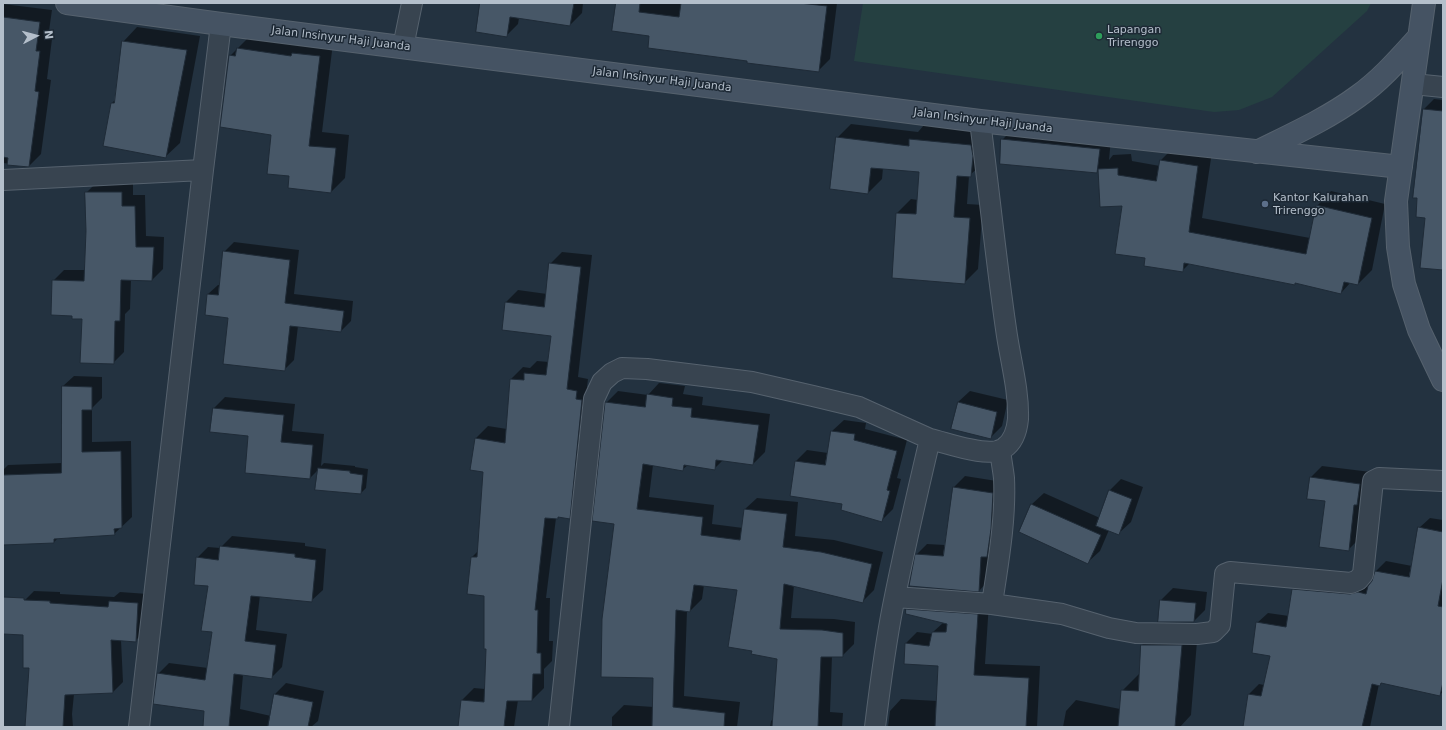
<!DOCTYPE html>
<style>
body{margin:0}
#map{position:relative;width:1446px;height:730px;overflow:hidden;background:#233240;font-family:"DejaVu Sans",sans-serif}
canvas{display:block}
.frame{position:absolute;inset:0;border:4px solid #b4bfcb;pointer-events:none}
.north{position:absolute;left:16px;top:16px;width:40px;height:40px;-webkit-text-stroke:3px #1d2935;paint-order:stroke;rotate:84deg;font-size:11px;font-weight:700;line-height:16px;text-align:center;color:#b4bfcb}
.north::after{content:'';display:block;margin:auto;width:14px;height:18px;background:#b4bfcb;clip-path:polygon(50% 0,100% 100%,50% 72%,0 100%)}
</style>
<div id="map">
<canvas width="1446" height="730"></canvas>
<div class="frame"></div>
<div class="north">N</div>
</div>
<script>
const g = document.querySelector('canvas').getContext('2d');
g.lineJoin = 'round';
function fillPath(path, color) { g.fillStyle = color; g.fill(path, 'evenodd'); }
function strokePath(path, color, width, dash) { g.strokeStyle = color; g.lineWidth = width; g.lineCap = dash ? 'butt' : 'round'; g.setLineDash(dash || []); g.stroke(path); }
function write(font, color, halo, rows, align = 'center') {
  g.font = font + ' "DejaVu Sans",sans-serif'; g.lineWidth = 3; g.setLineDash([]); g.textBaseline = 'middle'; g.strokeStyle = halo; g.fillStyle = color; for (const [text, x, y, turn = 0] of rows) {
    g.save(); g.translate(x, y); g.rotate((+turn || 0) * Math.PI / 180); g.textAlign = isNaN(turn) ? turn : align; if (halo) g.strokeText(text, 0, 0); g.fillText(text, 0, 0); g.restore();
  }
}
fillPath(new Path2D(`
 M863,3H1371L1367,11L1272,97L1239,110L1214,112L854,61Z`), '#254041');
fillPath(new Path2D(`
 M481,3H583L582,13L570,25L519,18L518,24L506,36Z
 M617,3H670L682,4V3H837L830,59L818,71L749,60L650,36Z
 M3,4L52,10L48,38L52,39L47,79L51,80L41,154L29,166L3,163Z
 M137,27L200,36L180,143L165,157L112,103L115,100L123,42Z
 M251,35L333,43L322,132L349,135L345,178L331,192L290,175L272,134L230,56Z
 M1434,99L1443,100V269L1426,217L1424,109Z
 M851,124L918,132L924,125L985,131L984,162L969,176L967,204L983,205L978,269L964,283L897,213L911,199L918,200L920,171L883,168L882,179L868,193L837,138Z
 M1014,128L1111,138L1109,160L1113,155L1131,154L1132,161L1160,166L1161,160L1175,146L1212,152L1202,218L1310,238L1317,206L1331,191L1385,204L1372,270L1358,284L1351,282L1341,293L1296,282L1190,263L1182,271L1146,257L1123,205L1099,170L1097,172L1002,140Z
 M133,181V195H145L146,236L164,237L163,269L152,280L131,279L130,309L125,314L124,352L113,363L83,318L73,315L53,281L64,270H85L87,231L86,193L97,182Z
 M234,242L299,250L294,294L353,301L351,321L341,331L298,326L294,360L284,370L229,317L208,294L218,285H220L224,252Z
 M562,252L592,255L578,377L588,379L587,387L594,388L581,506L569,518L559,516L556,518L546,598H550L549,641H553L552,661L544,669V688L532,700H518L514,727H475L462,700L474,688L485,689L487,648L485,595L472,557L478,551L484,471L471,469L476,438L488,426L507,429L511,379L523,367L530,368L537,361L549,362L552,335L506,302L518,290L547,294L550,264Z
 M74,376L102,377V398L92,408V442L131,441L132,517L114,534L59,537L54,542L3,534V470L8,465L62,463L63,386Z
 M659,383L685,386L683,394L703,397L702,405L770,414L765,452L753,464L723,460L714,469L688,465L683,469L653,465L649,497L714,505L712,524L743,528L745,509L757,498L798,502L795,536L834,540L883,552L874,590L862,602L794,585L791,618L834,619L855,622L854,644L842,656H832L830,712L843,713L842,727H770L771,721L774,718L778,658L753,650L738,590L704,585L702,599L690,611H687L684,696L740,702L737,727H612V717L624,705L654,707V677L615,523L606,403L618,391L648,395Z
 M970,391L1008,400L1002,426L990,438L958,402Z
 M225,397L295,404L292,431L324,434L321,466L324,463L355,466V467L368,469L366,488L361,493L319,469L310,478L214,408Z
 M844,420L866,423L865,429L907,440L897,478L901,479L893,509L881,521L843,504L791,495L796,461L807,450L828,453L832,431Z
 M1322,466L1371,472L1360,538L1348,550L1326,500L1311,477Z
 M965,476L1003,482L989,580L979,591L916,555L927,544L945,545L954,487Z
 M1121,479L1143,487L1131,522L1119,533L1109,530L1100,551L1088,562L1020,532L1032,504L1044,493L1100,518L1110,490Z
 M1430,518L1443,520V692L1439,695L1382,683L1379,684L1370,727H1244L1249,694L1259,684L1264,685L1271,655L1257,623L1268,613L1289,616L1293,590L1303,579L1361,585L1372,583L1376,571L1386,561L1412,566L1419,528Z
 M232,536L305,543V546L326,549L323,590L311,601L260,595L256,630L287,634L282,667L271,678L243,675L240,709L271,716L275,694L286,683L324,691L318,721L311,727H204L205,710L158,674L169,663L208,668L213,632L209,585L197,558L208,547L220,548Z
 M1173,588L1207,592L1205,610L1194,621H1160L1161,600Z
 M34,591L60,592V594L114,597L120,592L148,594L145,631L135,641L121,640L123,682L113,692L74,694L72,714L73,727H30V667L25,600Z
 M919,598L989,603L985,664L1040,666L1037,727H888L890,711L901,699L938,701L939,665L906,643L917,632L933,634V632L944,622L907,610Z
 M1159,628L1198,629L1191,715L1180,727H1063L1066,711L1076,700L1120,709L1122,691L1139,674H1140L1142,645Z`), '#0007');
const building = new Path2D(`
 M480,3H574L570,26L510,17L507,37L476,32Z
 M616,3H640L639,12L679,17L681,3H799L827,6L819,72L747,63V61L648,48L649,36L612,31Z
 M3,17L40,22L36,51H40L35,91L39,92L29,167L7,165L8,158L3,157Z
 M122,41L187,50L166,158L103,146L111,103H114Z
 M237,48L291,56L292,53L320,56L309,146L336,148L331,193L288,188L289,176L267,174L271,135L220,127L229,55L235,56Z
 M1423,109L1443,111V270L1420,268L1425,218L1416,217L1417,198H1413Z
 M836,137L909,146V139L971,145L973,156L971,177L957,176L954,217L970,218L965,284L892,278L896,213L916,214L919,172L871,168L868,194L830,189Z
 M1001,139L1100,149L1097,173L1000,164Z
 M1160,160L1198,166L1189,232L1306,254L1316,205L1372,218L1358,285L1344,282L1341,294L1295,283V285L1184,263L1183,272L1144,266L1145,258L1115,254L1122,206L1100,207L1098,169L1118,168V175L1156,181Z
 M85,192H122V206H135L136,247H154L152,281L121,280L120,321H115L114,364L80,363L82,319H72V316L51,315L52,280L84,281L86,231Z
 M223,251L290,260L285,303L344,311L341,332L290,326L285,371L223,364L228,318L205,315L207,294L218,295Z
 M549,263L581,267L567,389L577,391L576,399L582,400L570,519L558,517V519L545,518L535,610H538L537,653H541V674H533L532,701H507L504,727H458L461,700L484,702L486,649H484V596L467,594L471,557H477L483,472L470,470L475,438L505,443L510,379L524,380V373L546,375L551,336L502,330L505,302L544,307Z
 M62,386L92,387V410H82V452L121,451L122,528L114,529L115,535L54,539V543L3,545V475L61,473Z
 M647,394L673,398L672,406L692,408L691,417L759,425L753,465L716,460L715,470L684,465L683,471L643,464L637,509L703,517L701,535L740,540L744,509L787,514L783,547L821,552L872,564L863,603L784,584L780,629L822,630L843,633V657H821L818,727H772L777,659L751,654L752,651L728,647L737,590L694,585L690,612L676,610L673,707L725,713L724,727H652L653,678L601,677L602,619L614,524L592,521L605,402L645,407Z
 M958,402L997,412L991,439L951,429Z
 M213,408L284,415L281,442L313,445L310,479L245,473L248,436L210,432Z
 M831,431L855,434L854,440L897,451L887,490L890,491L882,522L841,510L842,504L790,496L795,461L825,465Z
 M318,468L350,471V473L363,475L361,494L315,490Z
 M1310,477L1360,484L1357,505H1354L1349,551L1319,547L1325,501L1307,499Z
 M953,487L993,493L991,529L987,557H981L979,592L909,586L915,554L943,556Z
 M1109,490L1132,499L1119,535L1096,526Z
 M1031,504L1101,535L1088,564L1019,532Z
 M1418,527L1443,532V579L1438,606L1443,607V682L1440,696L1381,683L1380,686L1372,684L1362,727H1243L1248,694L1261,696L1270,656L1252,653L1256,622L1286,627L1292,589L1350,594L1358,592L1366,594L1368,586L1372,581L1375,571L1409,577Z
 M220,546L295,554V557L316,560L312,602L251,596L245,641L276,645L272,679L234,674L229,727H203L204,711L153,704L157,673L205,680L212,632L201,631L208,586L194,585L196,557L218,560Z
 M3,597L24,598V600L50,601V603L108,607L109,601L138,603L136,642L111,640L113,693L65,695L63,727H25L29,668H23V635L3,634Z
 M1160,600L1196,603L1194,622H1158Z
 M906,609L978,614L974,675L1029,678L1026,727H935L938,666L904,664L905,643L929,646L932,632H946L947,624L906,614Z
 M1141,645H1182L1175,727H1118L1121,690L1138,691Z
 M274,694L313,702L308,727H268Z`);
fillPath(building, '#475767');
strokePath(building, '#1f2b37', 1);
const street = new Path2D(`
 M403,47L412,3
 M1413,84L1443,87
 M3,180L203,170
 M895,597L992,604L1062,614L1109,628L1136,633L1197,634L1213,632L1220,625L1225,574L1230,572L1351,583L1358,580L1363,574L1373,481L1379,478L1443,481
 M992,604C998,563 1006,520 1004,478C1003,469 1001,459 1000,450
 M139,727L203,170L221,24
 M559,727L594,399L602,382L612,373L622,368L647,369L752,382L813,396L859,407L930,439
 M875,727C880,686 885,646 893,606C904,550 917,494 930,439C948,443 989,459 1004,448C1013,442 1017,430 1018,419C1019,389 1010,359 1006,329C996,260 989,191 980,121`);
const secondary = new Path2D(`
 M67,3L221,24L980,121L1401,167
 M1424,3L1396,201L1398,247L1404,284L1419,330L1443,380
 M1257,152C1291,135 1327,119 1357,97C1381,80 1400,58 1419,37`);
strokePath(street, '#56626e', 22);
strokePath(secondary, '#56626e', 24);
strokePath(street, '#384450', 20);
strokePath(secondary, '#455363', 22);
for (const [x, y, r, color] of [
 [1099,36,4,"#2e9e5b"],
 [1265,204,4,"#5c6f8a"]
]) { const dot = new Path2D(); dot.arc(x, y, r, 0, 2 * Math.PI); g.fillStyle = color; g.fill(dot); strokePath(dot, '#1d2935', 1.5); }
write('11px', '#b4bfcb', '#1d2935', [
 ["Lapangan",1107,30],
 ["Trirenggo",1107,43],
 ["Kantor Kalurahan",1273,198],
 ["Trirenggo",1273,211]
], 'left');
write('11px', '#b4bfcb', '#1d2935', [
 ["Jalan Insinyur Haji Juanda",341,39,7],
 ["Jalan Insinyur Haji Juanda",662,80,7],
 ["Jalan Insinyur Haji Juanda",983,121,7]
]);
</script>
